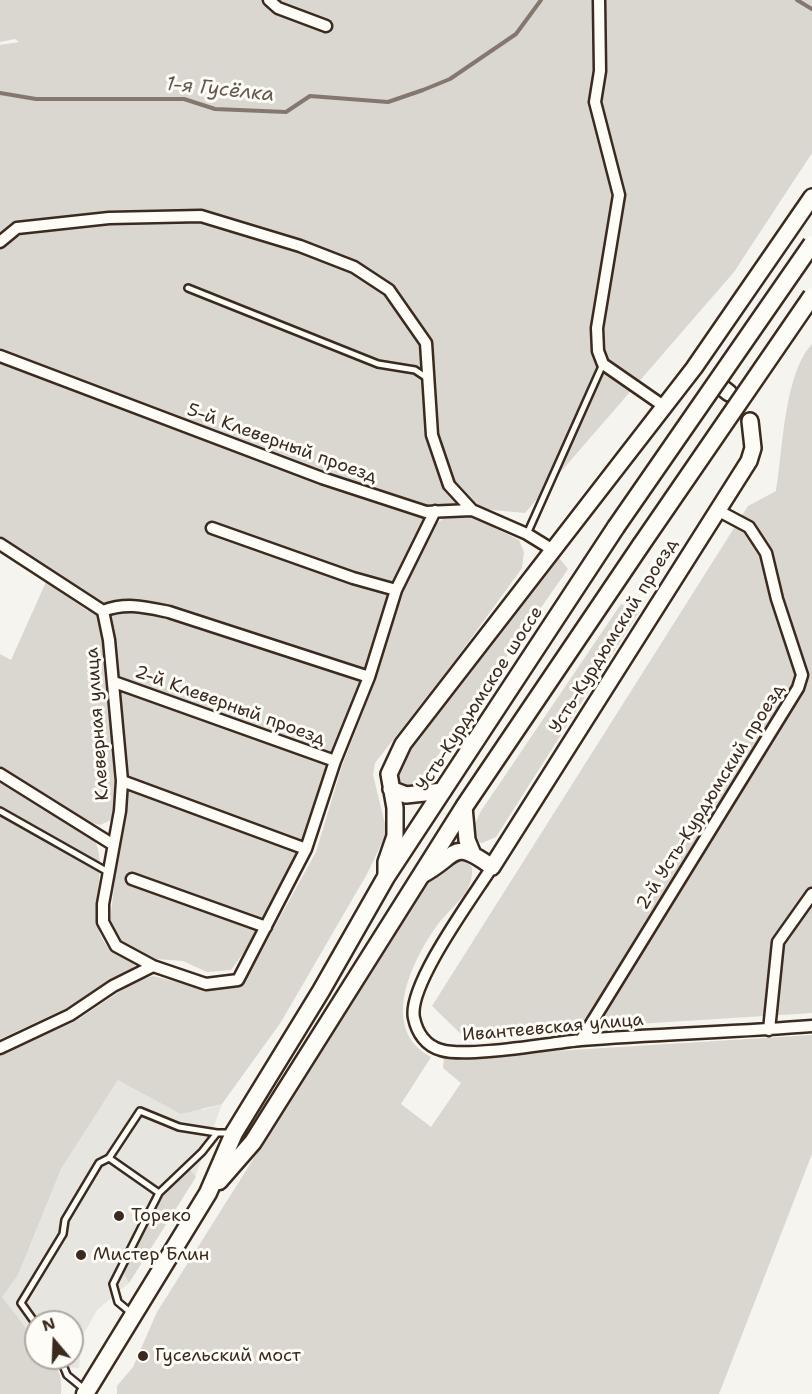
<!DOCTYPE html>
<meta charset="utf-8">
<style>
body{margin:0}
#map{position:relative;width:812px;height:1394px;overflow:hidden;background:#f5f4ee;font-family:"Shantell Sans",sans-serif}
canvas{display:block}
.north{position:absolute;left:24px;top:1310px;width:60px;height:60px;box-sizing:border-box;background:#fdfcf7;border:2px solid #afa8a0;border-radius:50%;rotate:341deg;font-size:16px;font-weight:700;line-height:24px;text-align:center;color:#3b2a1e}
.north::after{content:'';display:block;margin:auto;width:21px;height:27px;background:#3b2a1e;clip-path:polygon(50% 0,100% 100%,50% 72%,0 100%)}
</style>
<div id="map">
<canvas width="812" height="1394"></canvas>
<div class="north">N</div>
</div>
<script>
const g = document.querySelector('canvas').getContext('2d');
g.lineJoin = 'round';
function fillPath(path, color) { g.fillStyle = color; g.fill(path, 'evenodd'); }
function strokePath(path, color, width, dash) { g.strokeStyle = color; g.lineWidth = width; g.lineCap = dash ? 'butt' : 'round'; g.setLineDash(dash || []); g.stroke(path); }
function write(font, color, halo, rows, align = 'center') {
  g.font = font + ' "Shantell Sans",sans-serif'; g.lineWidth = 6; g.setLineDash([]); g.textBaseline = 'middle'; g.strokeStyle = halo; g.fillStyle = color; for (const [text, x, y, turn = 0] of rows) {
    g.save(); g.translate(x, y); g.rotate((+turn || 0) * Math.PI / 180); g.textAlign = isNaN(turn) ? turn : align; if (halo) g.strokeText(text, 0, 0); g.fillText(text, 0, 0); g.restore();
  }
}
fillPath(new Path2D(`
 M118,1080L203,1110L222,1104L195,1177L129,1283L97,1310L82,1337L79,1368L58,1367L51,1358H72V1322H36V1341L1,1297L18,1275L61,1169Z`), '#e7e5df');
fillPath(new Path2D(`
 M0,0H812V153L734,272L525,513L429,504L296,854L250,944L231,970L207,972L183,961L156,959L122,944L110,921L127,778L119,688L108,681C111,718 124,787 111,820L100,825L89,822L0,767V654L11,660L46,582L88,611L89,596L0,536V45L19,42L15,39L0,42Z
 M812,344V1013L462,1035L432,1006L748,506L776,491C783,450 784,374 812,344Z
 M468,515L519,540L524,552L522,568L456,659L375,763L373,775L387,832L367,874L281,1022L222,1104L181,1114L118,1080L61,1169L18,1275L2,1297L36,1341V1358H51C60,1370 62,1379 61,1394H0V1054L74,1022L134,982L153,976L207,989L243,984L316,852L342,766L376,678L402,591L436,524L443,519Z
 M556,554L568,569L417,785L411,790L399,785L397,778L407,749Z
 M621,604L639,612L496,837L482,843L476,841L471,832L481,811Z
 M0,781L95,841C110,874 82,924 111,950C118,957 128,958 135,965L132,971L110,981L67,1008L0,1039Z
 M460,856L472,867C474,893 453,905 438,924C412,960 378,1029 431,1057L401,1104L431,1127L461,1083L443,1068L444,1058L812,1035V1154L719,1394H117V1386L133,1367L157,1312L427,883L436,871Z
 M190,1170L196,1177L129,1283L124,1273L161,1197Z`), '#dad6d0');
strokePath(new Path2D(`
 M797,0L812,9
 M0,93L36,99H184L215,109L286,112L310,96L388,102L423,90L450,79L516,34L541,0`), '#84786e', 4);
const lane = new Path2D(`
 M188,288L378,364L415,370L427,378
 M527,534L603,364
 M0,811L108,872
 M109,1158L159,1193
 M130,1312L118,1302L113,1284L159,1193L202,1152L217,1133H230
 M36,1324L21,1303L63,1234L65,1220L99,1163L109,1158L140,1111L179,1127L217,1133
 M60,1358L67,1375L84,1389`);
const street = new Path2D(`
 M269,0L278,8L326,26
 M599,0L600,71L595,102L619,195L597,328L598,351L603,364L665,407
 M0,242L17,228L109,218L201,216L300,246L354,267L389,290L426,343L432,435L449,485L472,510
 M0,356L322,478L426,512L472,510L527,534L553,550
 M212,528L353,578L396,590
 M0,544L103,611L109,640L122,781L120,811L103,904V922L116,946L153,966L206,984L238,980L306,849L335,761L369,677L396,590L435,511
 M103,611C126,602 145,607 169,612L369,677
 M114,682L335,761
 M0,774L112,844
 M122,781L306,849
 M492,867C473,897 407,986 414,1018C417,1033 426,1046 441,1050C467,1058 550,1043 581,1040C658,1034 735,1032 812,1026
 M132,879L266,927
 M769,1030L778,942L812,894
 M581,1040L798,688L802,675L777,599L766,553L749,527L717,510
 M0,1048L70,1015L113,986L153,966`);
const secondary = new Path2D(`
 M724,389L729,393
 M391,789L406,795L443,791
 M464,807L467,840L472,852
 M422,875C458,856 451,837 492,867L749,461L753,448L750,421
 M386,877V862L395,836V808L389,774L403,744L694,368L812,197`);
const primary = new Path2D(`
 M219,1181L253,1142L464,807L641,545
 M85,1394L208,1193L234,1133L321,991L386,877L616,527`);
strokePath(lane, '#3b2a1e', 10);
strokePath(street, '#3b2a1e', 15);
strokePath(secondary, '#3b2a1e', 20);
strokePath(primary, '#3b2a1e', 21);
strokePath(lane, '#fdfcf7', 5);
strokePath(street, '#fdfcf7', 10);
strokePath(secondary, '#fdfcf7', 15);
strokePath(primary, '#fdfcf7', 16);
const primaryBridge = new Path2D(`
 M616,527L812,244
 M641,545L812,296`);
strokePath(primaryBridge, '#3b2a1e', 21, []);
strokePath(primaryBridge, '#fdfcf7', 16);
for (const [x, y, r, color] of [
 [119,1216,6,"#3b2a1e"],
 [81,1255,6,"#3b2a1e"],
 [143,1356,6,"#3b2a1e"]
]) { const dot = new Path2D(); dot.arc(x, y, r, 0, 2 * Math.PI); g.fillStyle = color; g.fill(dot); strokePath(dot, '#fdfcf7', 2); }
write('18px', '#3b2a1e', '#fdfcf7', [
 ["5-й Клеверный проезд",282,444,20],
 ["Усть-Курдюмский проезд",614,636,-58],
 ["Усть-Курдюмское шоссе",480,699,-57],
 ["2-й Клеверный проезд",230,706,20],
 ["Клеверная улица",98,724,-94],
 ["2-й Усть-Курдюмский проезд",711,797,-58],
 ["Ивантеевская улица",553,1028,-5]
]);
write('18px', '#3b2a1e', '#fdfcf7', [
 ["Тореко",131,1216],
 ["Мистер Блин",93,1255],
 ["Гусельский мост",155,1356]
], 'left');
write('italic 20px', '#65584d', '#fdfcf7', [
 ["1-я Гусёлка",220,90,6]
]);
</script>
